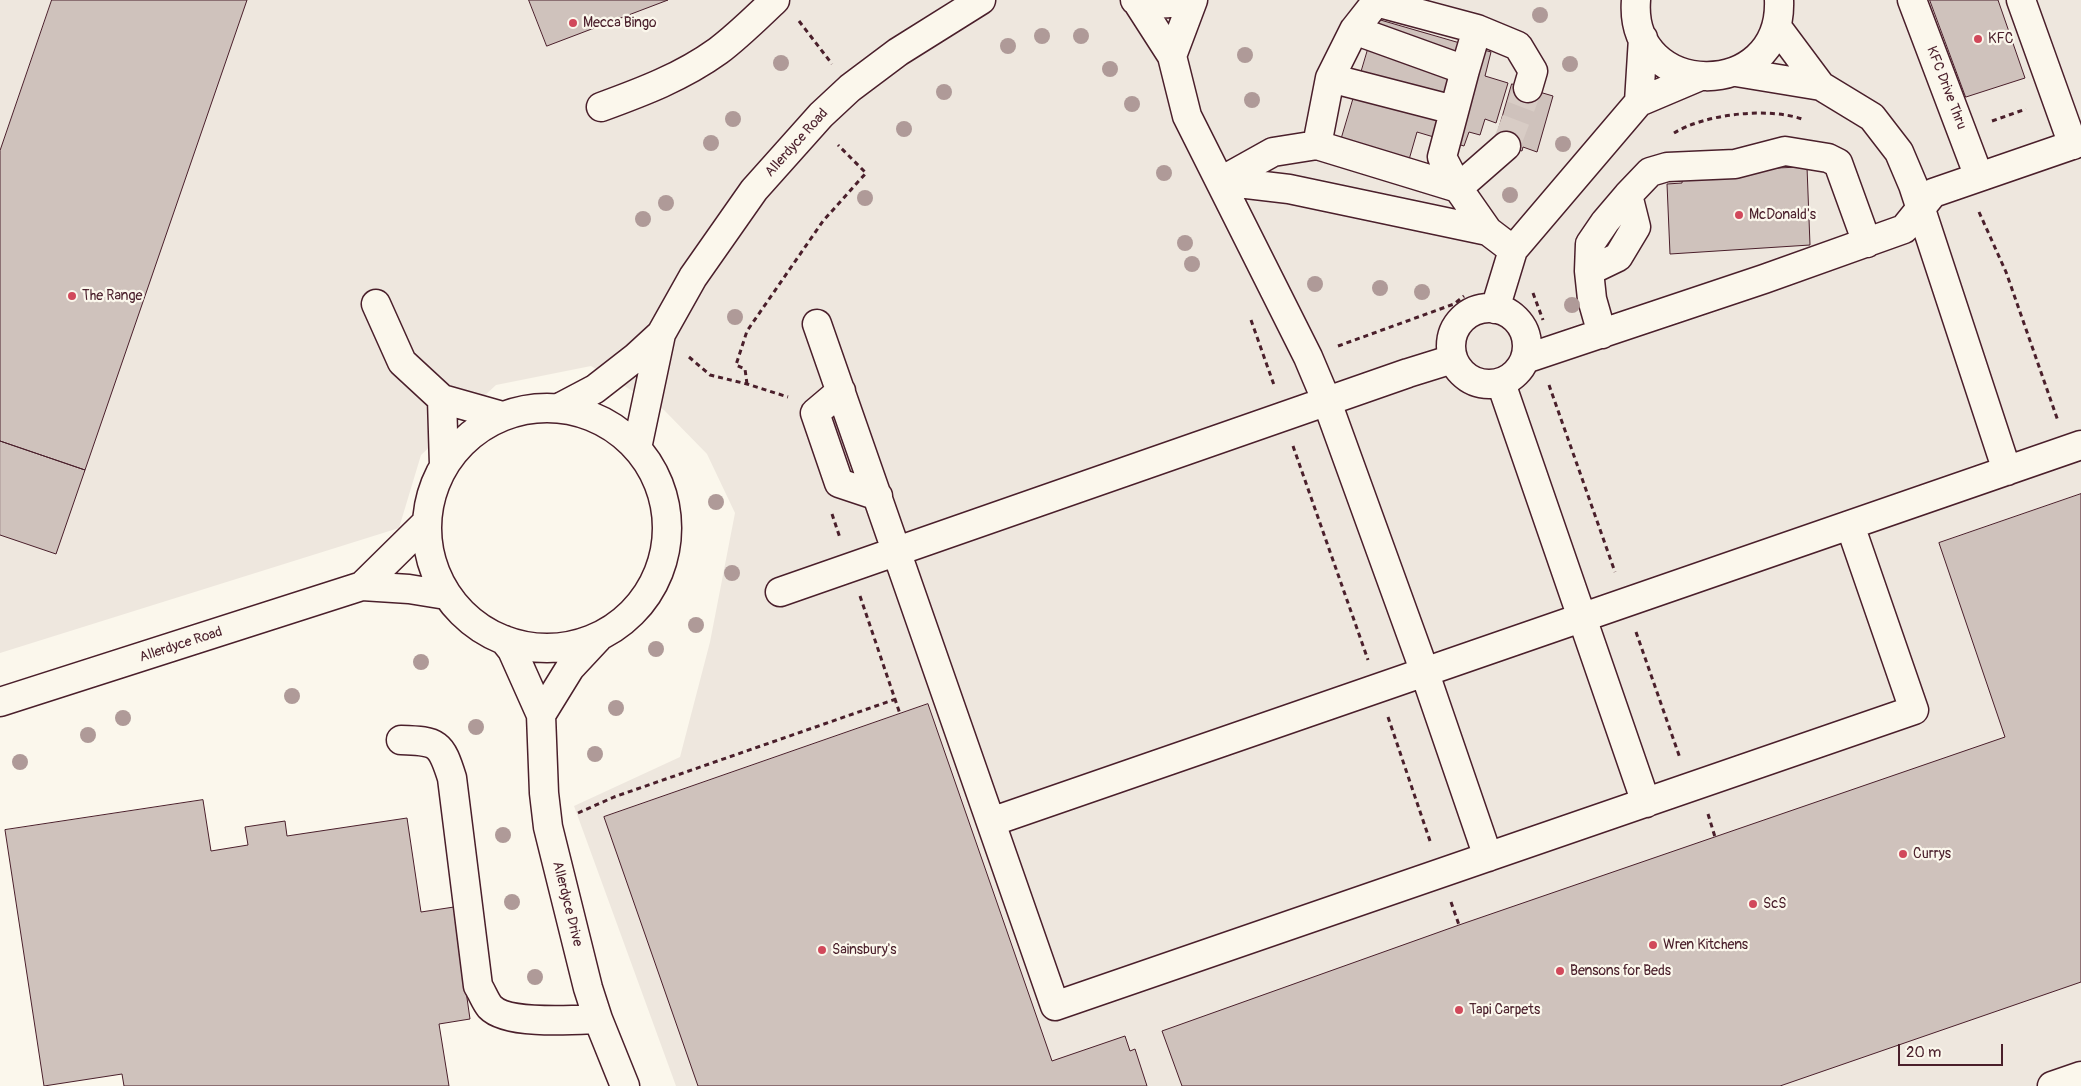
<!DOCTYPE html>
<style>
body{margin:0}
#map{position:relative;width:2081px;height:1086px;overflow:hidden;background:#fbf7ec;font-family:Pangolin,sans-serif}
canvas{display:block}
.scale{position:absolute;left:1898px;top:1044px;width:105px;height:22px;box-sizing:border-box;border:2px solid #4a1f2b;border-top:0;padding-left:6px;font-size:15px;line-height:18px;white-space:nowrap;color:#4a1f2b;-webkit-text-stroke:4px #fbf7ec;paint-order:stroke}
</style>
<div id="map">
<canvas width="2081" height="1086"></canvas>
<div class="scale">20 m</div>
</div>
<script>
const g = document.querySelector('canvas').getContext('2d');
g.lineJoin = 'round';
function fillPath(path, color) { g.fillStyle = color; g.fill(path, 'evenodd'); }
function strokePath(path, color, width, dash) { g.strokeStyle = color; g.lineWidth = width; g.lineCap = dash ? 'butt' : 'round'; g.setLineDash(dash || []); g.stroke(path); }
function write(font, color, halo, rows, align = 'center') {
  g.font = font + ' Pangolin,sans-serif'; g.lineWidth = 4.5; g.setLineDash([]); g.textBaseline = 'middle'; g.strokeStyle = halo; g.fillStyle = color; for (const [text, x, y, turn = 0] of rows) {
    g.save(); g.translate(x, y); g.rotate((+turn || 0) * Math.PI / 180); g.textAlign = isNaN(turn) ? turn : align; if (halo) g.strokeText(text, 0, 0); g.fillText(text, 0, 0); g.restore();
  }
}
fillPath(new Path2D(`
 M0,0H2081V1086H676L574,806L680,757L710,642L735,513L707,454L664,410L591,366L496,385L421,455L399,528L0,653Z`), '#eee7de');
const building = new Path2D(`
 M52,0H247L85,470L0,441V151Z
 M529,0H668L547,46Z
 M1930,0H1998L2025,78L1966,97Z
 M1377,19L1491,52L1485,76L1508,83L1496,123L1485,119L1480,135L1469,132L1464,146L1417,132L1402,184L1334,164Z
 M1512,84L1553,96L1537,152L1523,147L1522,151L1495,143Z
 M1807,167L1810,245L1670,254L1667,184L1682,183L1683,173Z
 M0,441L85,470L56,554L0,535Z
 M2081,494V982L1780,1086H1182L1162,1031L1459,925L2005,737L1939,543Z
 M928,704L1052,1061L1125,1036L1130,1051L1135,1049L1147,1086H698L604,817Z
 M203,800L211,851L248,845L245,827L285,821L287,836L407,818L421,912L454,907L470,1019L439,1024L449,1086H124L122,1074L44,1086L5,830Z`);
fillPath(building, '#cfc2bc');
strokePath(building, '#4a1f2b', 1);
strokePath(new Path2D(`
 M1506,146L1528,88`), '#d8ccc5', 28, [28, 14]);
const minor = new Path2D(`
 M1135,0C1151,4 1167,6 1183,0
 M1136,0L1172,56L1187,116L1308,357L1327,402L1419,656L1488,857
 M1636,0C1628,100 1783,103 1779,0
 M1912,0L1979,177
 M2021,0L2073,145
 M1777,27L1821,86L1872,117L1899,152L1913,185L2007,471
 M1477,29L1518,46L1533,71L1528,88
 M1354,30L1376,2L1477,29L1465,70
 M1172,56L1193,0
 M1736,72L1821,86
 M1330,78L1454,110
 M1639,102L1643,38
 M601,107C642,92 682,77 718,51C738,36 757,17 775,0
 M1317,145L1330,78L1354,30L1465,70L1442,157L1458,188L1506,146
 M1221,181L1273,152L1317,145L1458,188L1488,231L1513,250
 M1221,181L1289,189L1488,231
 M1589,271L1590,244L1605,222L1628,195
 M376,304L402,362L442,399L502,416
 M1451 346a38 38 0 1 1 76 0a38 38 0 1 1-76 0Z
 M1495,309L1513,250L1639,102L1698,77
 M817,324L1055,1006L1914,710L1850,525
 M1602,334L1592,299L1589,271L1618,257L1636,227L1628,195L1650,172L1667,167L1735,164L1785,151L1828,158L1838,163L1867,243
 M1525,359L1764,279L1904,229L1933,193L2081,142
 M1501,383L1646,803
 M841,391L815,413L839,483L878,496
 M442,399L444,465
 M427 528a120 120 0 1 1 240 0a120 120 0 1 1-240 0Z
 M559,408L595,389L636,357L661,334L693,277L754,190L821,115L850,88L898,52L981,0
 M637,448L661,334
 M362,586L427,522
 M780,592L1408,373L1453,359
 M504,640L512,650L541,715L544,793L548,827L588,988L598,1019L625,1086
 M0,702L362,586L409,589L446,595
 M541,715L570,668L598,638
 M401,740C438,741 441,743 452,778L478,986C482,992 485,1001 490,1007C507,1025 574,1020 598,1019
 M991,822L2081,445
 M2052,1086L2081,1076`);
strokePath(minor, '#4a1f2b', 31);
strokePath(new Path2D(`
 M799,21L832,64
 M1992,121L2026,109
 M1674,133C1705,114 1767,107 1802,119
 M1979,212L2006,272L2058,421
 M1533,293L1543,320
 M1251,320L1274,385
 M1338,346L1454,304L1464,296
 M689,357L710,375L747,384L788,397
 M747,384L745,369L736,365L747,331L823,221L866,173L838,145
 M1549,385L1615,572
 M1293,446L1368,660
 M832,514L840,538
 M860,596L900,714
 M1636,632L1680,758
 M1388,717L1431,844
 M578,813L614,797L896,699
 M1708,814L1715,837
 M1451,902L1459,925`), '#4a1f2b', 3, [5, 4]);
strokePath(minor, '#fbf7ec', 28);
g.fillStyle = '#af9a98';
for (const [x, y] of [
 [1540,15],
 [1042,36],
 [1081,36],
 [1008,46],
 [1245,55],
 [781,63],
 [1570,64],
 [1110,69],
 [944,92],
 [1252,100],
 [1132,104],
 [733,119],
 [904,129],
 [711,143],
 [1563,144],
 [1164,173],
 [1510,195],
 [865,198],
 [666,203],
 [643,219],
 [1185,243],
 [1192,264],
 [1315,284],
 [1380,288],
 [1422,292],
 [1572,305],
 [735,317],
 [716,502],
 [732,573],
 [696,625],
 [656,649],
 [421,662],
 [292,696],
 [616,708],
 [123,718],
 [476,727],
 [88,735],
 [595,754],
 [20,762],
 [503,835],
 [512,902],
 [535,977]
]) { g.beginPath(); g.arc(x, y, 8, 0, 2 * Math.PI); g.fill(); }
for (const [x, y, r, color] of [
 [573,23,5,"#d1495b"],
 [1978,39,5,"#d1495b"],
 [1739,215,5,"#d1495b"],
 [72,296,5,"#d1495b"],
 [1903,854,5,"#d1495b"],
 [1753,904,5,"#d1495b"],
 [1653,945,5,"#d1495b"],
 [822,950,5,"#d1495b"],
 [1560,971,5,"#d1495b"],
 [1459,1010,5,"#d1495b"]
]) { const dot = new Path2D(); dot.arc(x, y, r, 0, 2 * Math.PI); g.fillStyle = color; g.fill(dot); strokePath(dot, '#fbf7ec', 2); }
write('14px', '#4a1f2b', '#fbf7ec', [
 ["Mecca Bingo",583,23],
 ["KFC",1988,39],
 ["McDonald's",1749,215],
 ["The Range",82,296],
 ["Currys",1913,854],
 ["ScS",1763,904],
 ["Wren Kitchens",1663,945],
 ["Sainsbury's",832,950],
 ["Bensons for Beds",1570,971],
 ["Tapi Carpets",1469,1010]
], 'left');
write('14px', '#4a1f2b', '#fbf7ec', [
 ["KFC Drive Thru",1946,88,69],
 ["Allerdyce Road",797,143,-48],
 ["Allerdyce Road",181,645,-18],
 ["Allerdyce Drive",567,904,76]
]);
</script>
